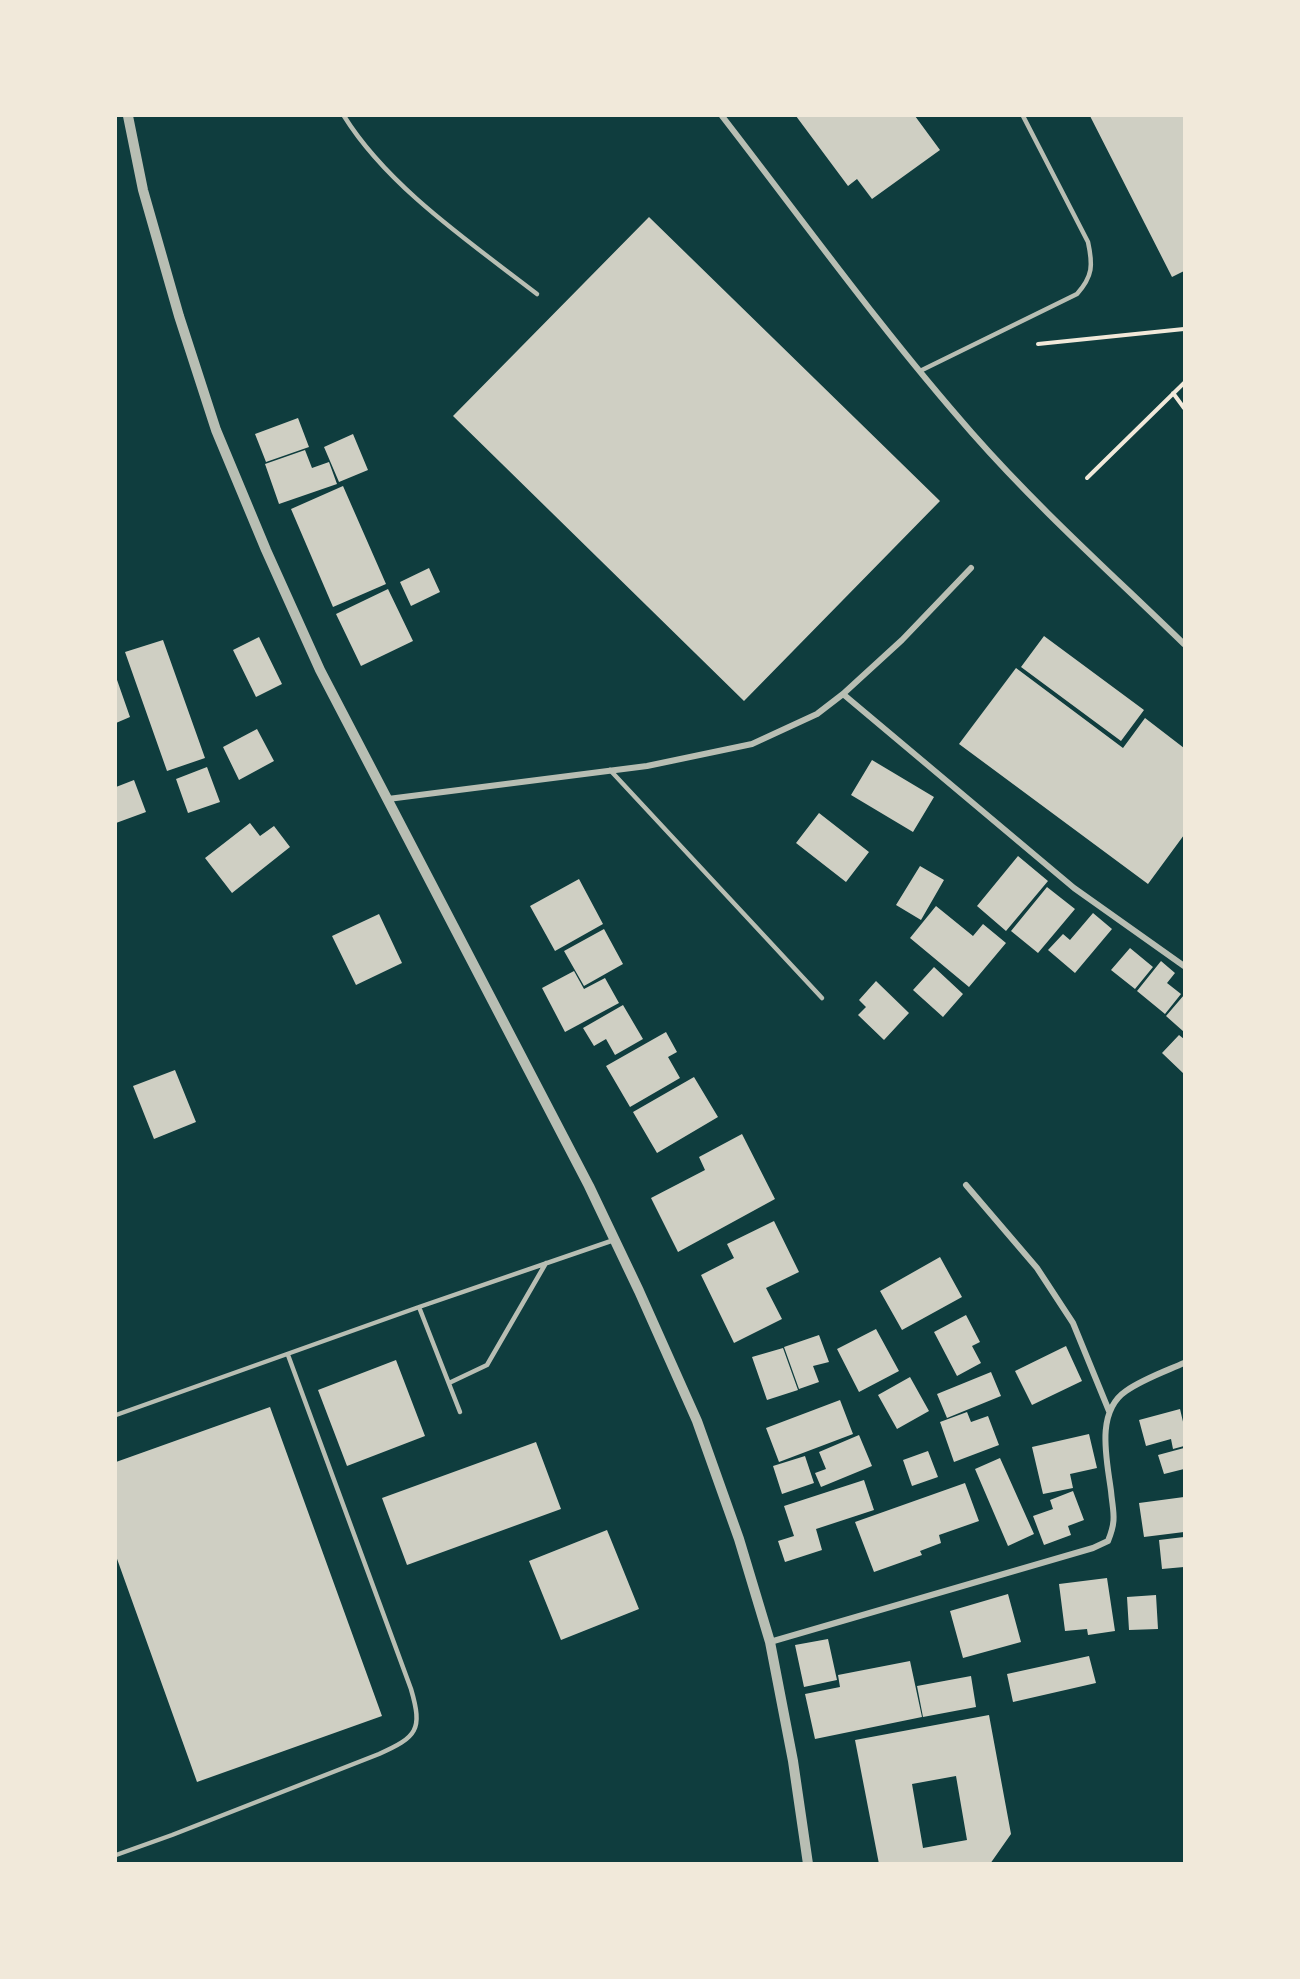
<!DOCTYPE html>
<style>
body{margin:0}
#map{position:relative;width:1300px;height:1979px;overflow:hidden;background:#0f3d3e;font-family:"DM Sans",sans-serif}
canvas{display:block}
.frame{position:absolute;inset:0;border:117px solid #f1e9da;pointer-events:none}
</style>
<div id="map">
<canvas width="1300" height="1979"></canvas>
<div class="frame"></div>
</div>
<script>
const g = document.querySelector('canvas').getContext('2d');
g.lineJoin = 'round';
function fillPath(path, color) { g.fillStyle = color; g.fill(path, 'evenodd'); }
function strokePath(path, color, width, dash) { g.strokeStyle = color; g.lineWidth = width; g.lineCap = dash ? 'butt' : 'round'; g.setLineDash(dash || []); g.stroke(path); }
fillPath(new Path2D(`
 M796,116H915L940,150L872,199L857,179L848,186Z
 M1090,116H1184V271L1172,277Z
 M649,217L940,501L744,701L453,416Z
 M298,418L309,447L266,462L255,434Z
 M353,434L368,470L339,482L324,447Z
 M305,450L312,468L329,462L337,484L279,504L265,464Z
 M343,486L386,584L333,607L291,509Z
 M429,568L440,592L411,606L400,582Z
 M388,589L413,641L361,666L336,614Z
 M1044,636L1144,710L1121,741L1021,667Z
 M259,637L282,684L256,697L233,650Z
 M163,640L205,758L167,771L125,652Z
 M1016,668L1123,748L1145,718L1184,748V835L1148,884L959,744Z
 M116,677L130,717L116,723Z
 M257,729L274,761L239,780L223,747Z
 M872,760L934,797L913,832L851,795Z
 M207,767L220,802L188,813L176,779Z
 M134,780L146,812L116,823V787Z
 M819,813L869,852L846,882L796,843Z
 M250,823L260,836L274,826L290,847L232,893L205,858Z
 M1018,856L1048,881L1006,931L977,906Z
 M920,866L944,880L921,920L896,905Z
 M579,879L603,924L555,951L530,906Z
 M1047,887L1075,909L1038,953L1011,931Z
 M936,906L973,936L983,924L1006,943L969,987L910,938Z
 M1093,913L1112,929L1075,973L1048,950L1063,934L1070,940Z
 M379,914L402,963L356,985L332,936Z
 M604,929L623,964L584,986L564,951Z
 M1130,948L1153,967L1135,989L1111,970Z
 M1161,961L1175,973L1167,983L1181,994L1165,1014L1137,991Z
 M934,967L963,994L943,1017L913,990Z
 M574,971L584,989L605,978L619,1003L565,1032L542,988Z
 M876,981L909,1013L884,1040L858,1015L866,1007L859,1000Z
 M1184,995V1032L1166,1016Z
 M623,1005L643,1039L615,1055L606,1039L594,1046L583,1028Z
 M666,1032L677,1052L668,1057L680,1078L630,1107L606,1066Z
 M1179,1035L1184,1039V1074L1162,1053Z
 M175,1070L196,1122L154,1139L133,1086Z
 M694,1077L718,1117L657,1153L633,1112Z
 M742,1134L775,1199L678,1252L651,1198L705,1170L699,1157Z
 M774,1221L799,1272L766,1288L782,1319L734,1343L701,1275L734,1258L727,1244Z
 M940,1257L962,1297L902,1330L880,1291Z
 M966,1315L980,1342L972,1346L981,1363L957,1376L934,1332Z
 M876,1329L899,1371L859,1392L837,1349Z
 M819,1335L829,1362L813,1366L819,1382L799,1389L784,1347Z
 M1066,1346L1082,1381L1032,1405L1015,1371Z
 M783,1348L798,1390L767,1400L752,1357Z
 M396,1360L425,1436L347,1466L318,1390Z
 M991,1372L1001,1396L947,1418L937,1394Z
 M910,1377L929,1411L897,1429L878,1395Z
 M840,1400L853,1434L779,1462L766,1428Z
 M270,1407L382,1716L197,1782L116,1556V1462Z
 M1180,1409L1184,1426V1446L1173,1449L1171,1439L1146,1446L1139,1420Z
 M967,1412L971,1422L988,1416L999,1445L954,1462L940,1422Z
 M1089,1434L1097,1468L1070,1474L1073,1488L1043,1494L1032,1447Z
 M859,1435L872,1466L821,1487L815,1473L826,1469L819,1452Z
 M536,1442L561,1509L407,1565L382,1498Z
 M1184,1448V1469L1164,1474L1158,1455Z
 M928,1451L938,1477L912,1486L903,1460Z
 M805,1456L814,1483L782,1494L773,1466Z
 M1000,1458L1034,1534L1008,1546L975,1469Z
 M864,1480L874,1510L816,1529L822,1550L785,1562L778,1541L794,1536L784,1506Z
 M965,1483L979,1521L939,1535L941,1543L920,1551L922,1555L874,1572L855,1522Z
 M1073,1491L1084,1520L1068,1526L1071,1535L1044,1545L1033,1516L1053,1509L1050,1500Z
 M1184,1497V1532L1144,1537L1139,1503Z
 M607,1530L639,1609L561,1640L529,1561Z
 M1184,1537V1567L1162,1569L1159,1540Z
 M1107,1578L1115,1631L1088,1635L1087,1629L1065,1631L1059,1584Z
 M1008,1594L1021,1642L963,1658L950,1611Z
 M1156,1595L1158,1629L1129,1630L1127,1597Z
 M828,1639L837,1680L804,1687L795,1645Z
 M1089,1656L1096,1683L1013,1702L1007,1674Z
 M910,1661L922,1717L815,1739L805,1694L840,1687L838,1675Z
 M971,1676L976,1707L923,1717L917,1686Z
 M989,1715L1011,1834L990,1864H879L855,1740ZM956,1776L967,1840L923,1848L912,1784Z`), '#cfcfc3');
strokePath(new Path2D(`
 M1038,344L1184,329
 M1173,393L1184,408
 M1087,478L1184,383`), '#f1e9da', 4);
strokePath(new Path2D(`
 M344,116C388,187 471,243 537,294
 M920,371L1077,294C1093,276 1093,265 1088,242L1023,116
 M610,770L822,998
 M419,1307L460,1412
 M449,1383L487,1365L546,1263
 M116,1415L419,1307L614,1240
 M116,1855L172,1835L379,1754C417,1737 423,1730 411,1689L288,1355`), '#b8beb3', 4.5);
strokePath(new Path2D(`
 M722,116C804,222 883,332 972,433C1038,508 1113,575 1184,644
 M843,694L1074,888L1184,966
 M388,799L647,766L752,744L817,714L843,694L902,640L971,568
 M966,1185L1037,1268L1073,1323L1109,1411
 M770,1642L1093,1548L1108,1541C1117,1519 1113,1513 1111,1491C1107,1460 1095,1412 1126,1391C1143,1379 1166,1371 1184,1363`), '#b8beb3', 6);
strokePath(new Path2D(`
 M128,116L143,190L179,316L216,430L266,550L320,670L589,1186L639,1291L697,1421L739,1539L770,1642L793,1761L808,1864`), '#b8beb3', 10);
</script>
